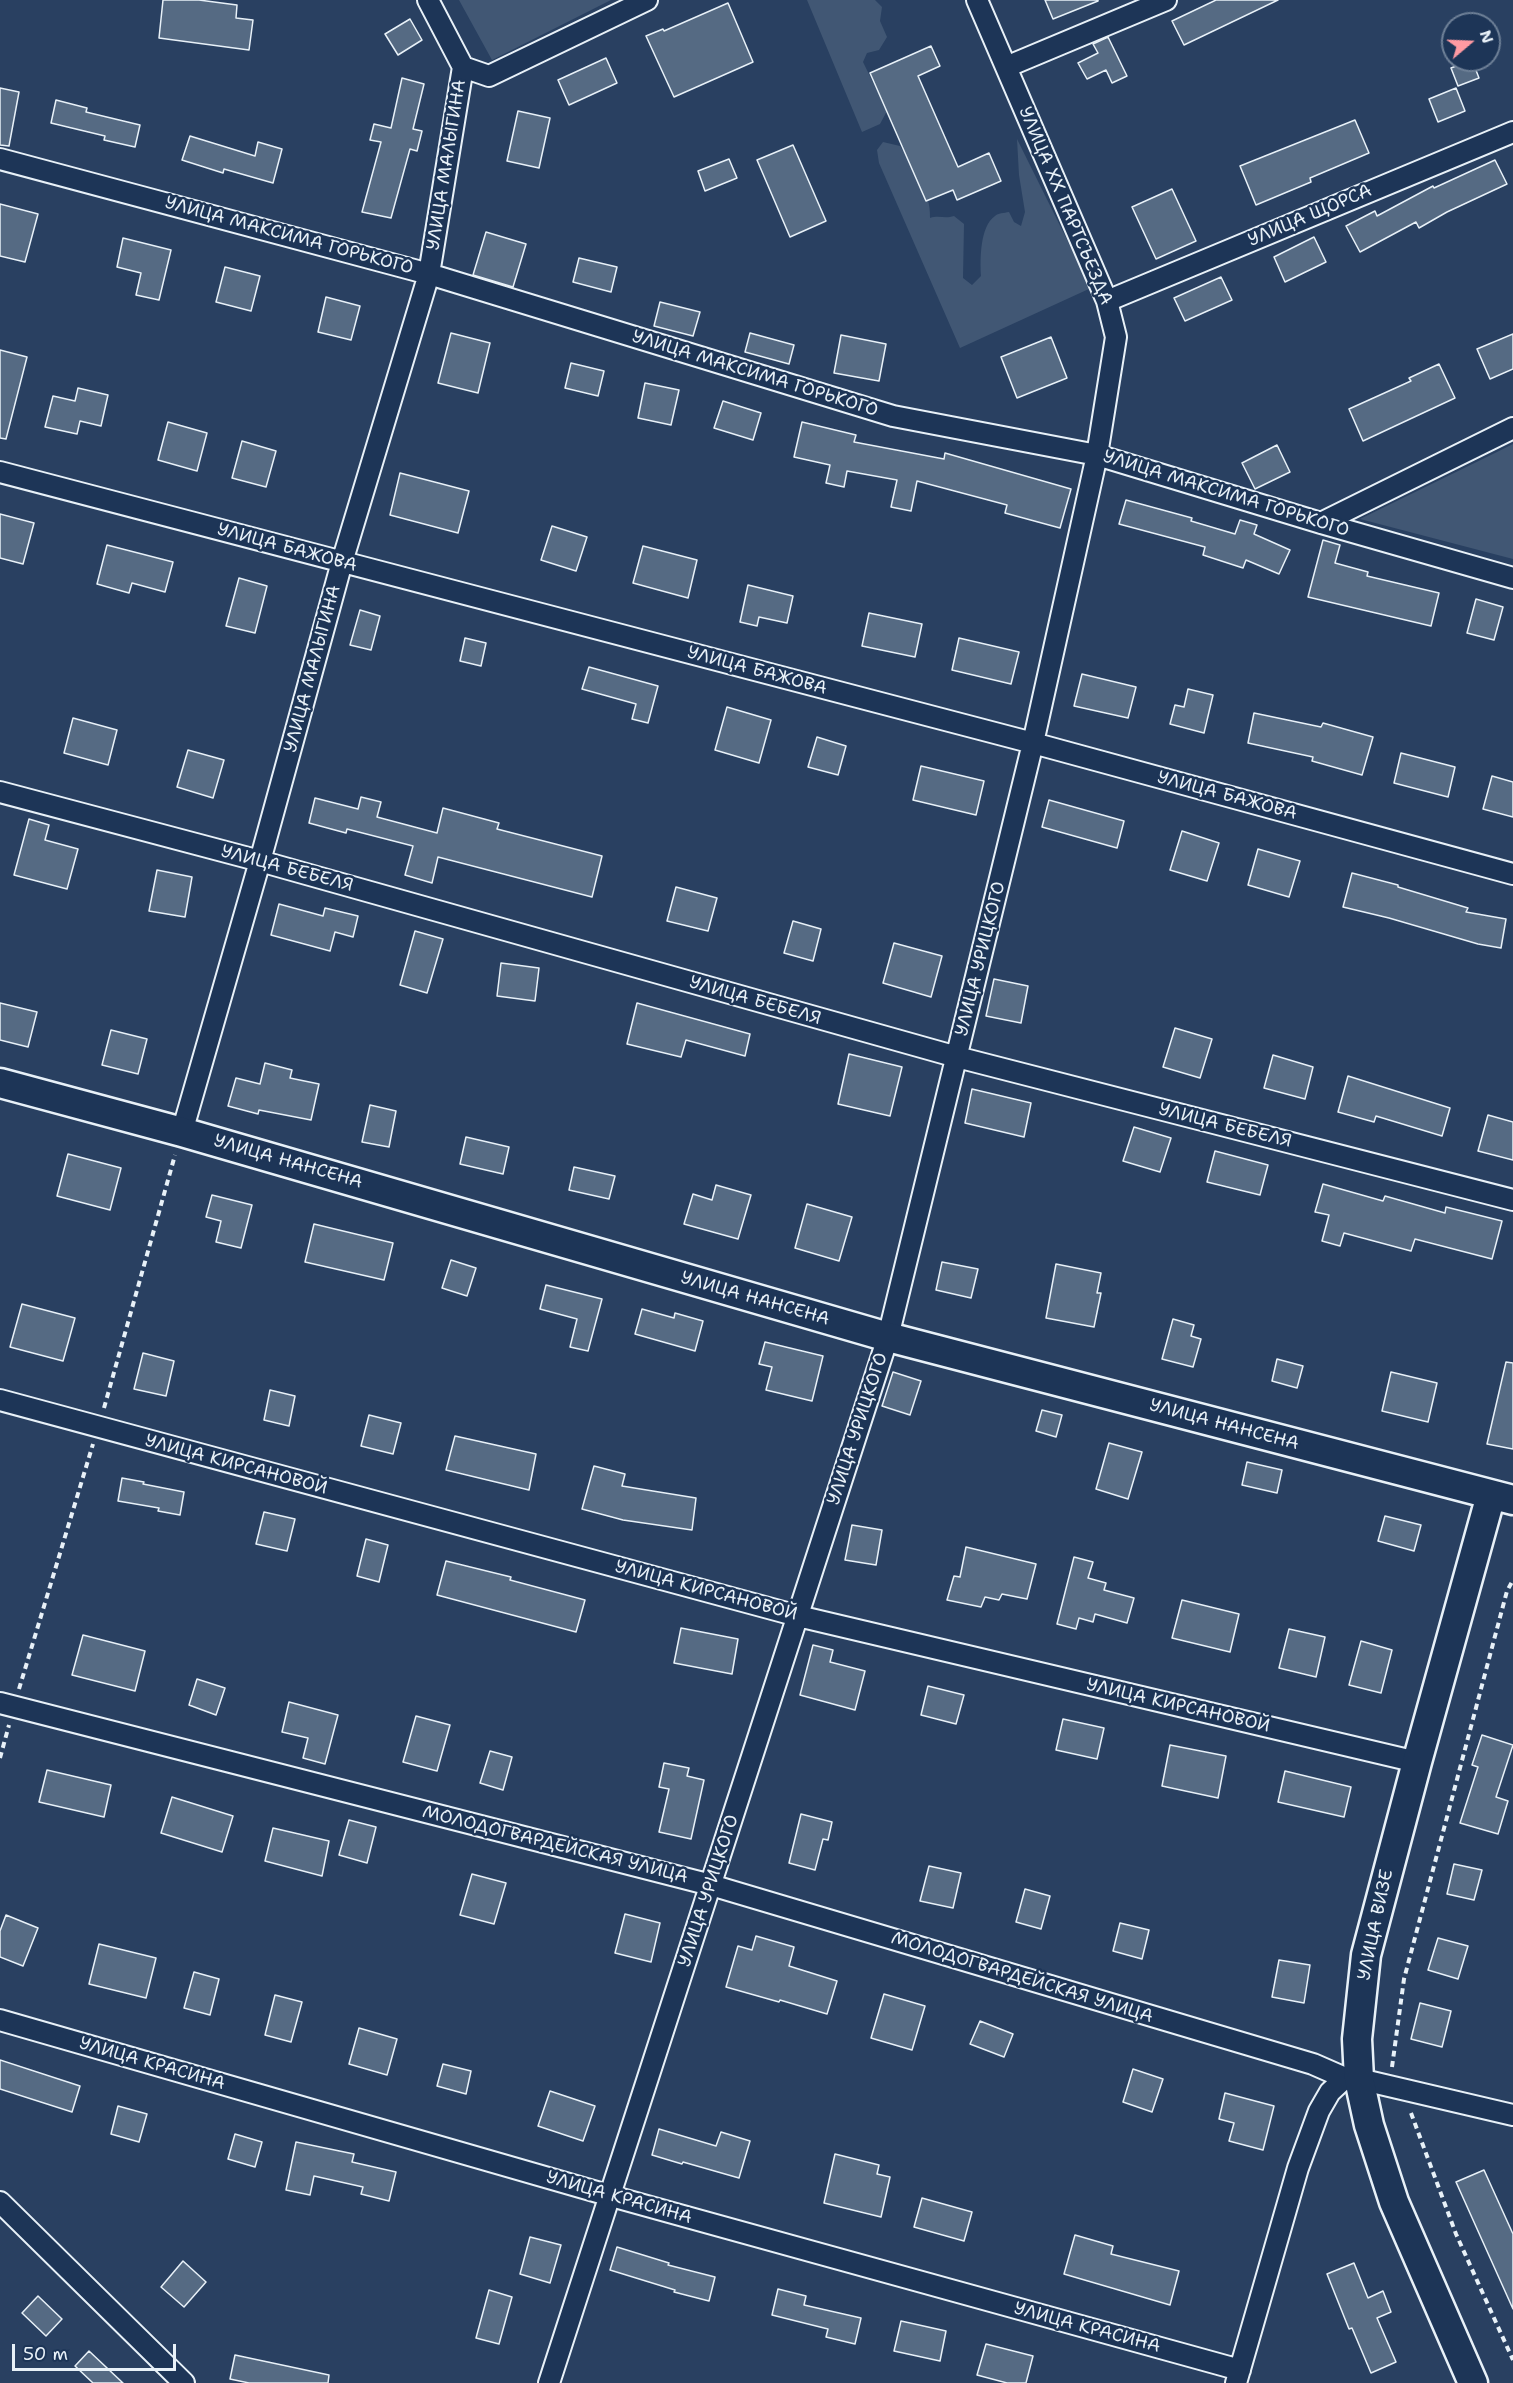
<!DOCTYPE html>
<meta charset="utf-8">
<style>
body{margin:0}
#map{position:relative;width:1513px;height:2383px;overflow:hidden;background:#294061;font-family:"Shantell Sans",sans-serif}
canvas{display:block}
.north{position:absolute;left:1441px;top:12px;width:60px;height:60px;box-sizing:border-box;background:#1d3557;border:2px solid #6e8097;border-radius:50%;rotate:71deg;font-size:16px;font-weight:700;line-height:24px;text-align:center;color:#e8f1f8}
.north::after{content:'';display:block;margin:auto;width:21px;height:27px;background:#ff9aa2;clip-path:polygon(50% 0,100% 100%,50% 72%,0 100%)}
.scale{position:absolute;left:12px;top:2344px;width:164px;height:27px;box-sizing:border-box;border:3px solid #e8f1f8;border-top:0;padding-left:8px;font-size:18px;line-height:21px;white-space:nowrap;color:#e8f1f8;-webkit-text-stroke:4px #1d3557;paint-order:stroke}
</style>
<div id="map">
<canvas width="1513" height="2383"></canvas>
<div class="north">N</div>
<div class="scale">50 m</div>
</div>
<script>
const g = document.querySelector('canvas').getContext('2d');
g.lineJoin = 'round';
function fillPath(path, color) { g.fillStyle = color; g.fill(path, 'evenodd'); }
function strokePath(path, color, width, dash) { g.strokeStyle = color; g.lineWidth = width; g.lineCap = dash ? 'butt' : 'round'; g.setLineDash(dash || []); g.stroke(path); }
function write(font, color, halo, rows, align = 'center') {
  g.font = font + ' "Shantell Sans",sans-serif'; g.lineWidth = 5; g.setLineDash([]); g.textBaseline = 'middle'; g.strokeStyle = halo; g.fillStyle = color; for (const [text, x, y, turn = 0] of rows) {
    g.save(); g.translate(x, y); g.rotate((+turn || 0) * Math.PI / 180); g.textAlign = isNaN(turn) ? turn : align; if (halo) g.strokeText(text, 0, 0); g.fillText(text, 0, 0); g.restore();
  }
}
fillPath(new Path2D(`
 M459,0H611L492,60Z
 M807,0H875L882,7L880,21L887,37L879,50L867,53L863,62L887,111L880,124L862,132Z
 M1017,139L1091,288L960,348L879,163L877,150L883,142L900,146C914,167 931,191 930,218C939,215 945,219 954,216L964,224L963,278L972,285L981,276C980,259 980,226 995,216C998,213 1004,213 1009,212L1014,222L1021,226L1025,212L1019,175Z
 M1513,444V559L1360,519L1495,453Z`), '#415774');
const building = new Path2D(`
 M163,0H199L237,5L236,18L253,20L249,50L159,38Z
 M1045,0H1098V1L1053,19Z
 M1216,0H1278L1184,45L1172,21Z
 M728,3L753,62L674,97L646,36L663,29L664,31Z
 M410,19L422,40L398,55L385,34Z
 M1108,37L1127,76L1112,83L1106,70L1087,79L1078,63L1098,53L1093,44Z
 M931,46L940,66L918,76L958,167L989,153L1001,181L957,200L953,190L926,201L870,73Z
 M606,58L617,83L569,105L558,80Z
 M1472,60L1479,78L1458,86L1451,68Z
 M402,78L424,84L413,129L422,131L417,151L410,149L391,218L362,212L381,142L370,140L374,124L391,128Z
 M0,88L19,92L9,146L0,145Z
 M1456,88L1465,111L1438,122L1429,99Z
 M56,100L87,108L86,112L140,125L135,147L104,140L105,136L51,123Z
 M518,111L550,118L539,168L507,161Z
 M1355,120L1369,153L1310,178L1311,182L1256,205L1240,166Z
 M190,136L255,156L258,142L282,149L273,183L224,169L223,173L182,160Z
 M793,145L826,221L790,237L757,160Z
 M729,159L737,178L705,191L698,171Z
 M1495,160L1507,184L1447,212L1419,228L1416,222L1360,252L1346,226L1375,211L1377,216L1433,186L1434,188Z
 M1172,189L1196,241L1156,259L1132,207Z
 M0,204L38,214L25,262L0,256Z
 M486,232L526,244L513,287L473,275Z
 M1314,237L1326,262L1285,282L1274,257Z
 M123,238L171,250L159,300L136,295L141,273L117,267Z
 M579,258L617,267L611,292L573,282Z
 M225,267L260,276L251,311L216,302Z
 M1221,277L1232,300L1185,321L1174,298Z
 M326,297L360,306L351,340L318,332Z
 M660,302L700,312L693,336L654,326Z
 M451,333L490,343L478,393L438,383Z
 M750,333L794,345L789,364L745,352Z
 M1513,334V369L1490,379L1477,349Z
 M841,335L886,344L879,381L834,373Z
 M1051,337L1067,378L1017,398L1001,357Z
 M0,350L27,357L6,439L0,438Z
 M571,363L604,371L598,396L565,388Z
 M1439,364L1455,398L1363,441L1349,409L1411,381L1409,378Z
 M645,383L679,390L671,425L638,418Z
 M78,388L108,395L101,426L80,421L77,434L45,427L53,396L75,401Z
 M723,401L761,413L753,440L714,428Z
 M168,422L207,433L197,471L158,460Z
 M802,422L856,435L854,442L944,459L945,453L1071,489L1060,528L1005,513L1007,505L917,481L911,511L891,507L897,480L847,471L844,487L826,483L830,465L794,457Z
 M242,441L276,451L266,487L232,478Z
 M1277,445L1290,472L1255,489L1242,463Z
 M400,473L469,491L458,533L390,515Z
 M1126,500L1192,518L1191,521L1235,534L1240,520L1257,525L1254,534L1290,550L1279,574L1246,560L1243,568L1203,555L1205,547L1119,524Z
 M0,514L34,523L23,564L0,558Z
 M552,526L587,537L576,571L541,560Z
 M1323,540L1340,545L1335,563L1368,572L1367,576L1439,593L1431,626L1308,597Z
 M107,545L173,562L165,592L132,583L129,593L97,584Z
 M643,546L697,560L688,598L633,583Z
 M239,578L267,586L255,633L226,626Z
 M748,585L793,596L787,623L759,617L757,626L740,622Z
 M1476,599L1503,607L1494,640L1467,633Z
 M360,610L380,616L371,650L350,645Z
 M869,613L922,624L915,657L862,646Z
 M465,638L486,643L481,666L460,661Z
 M959,638L1019,652L1011,684L952,670Z
 M589,667L658,686L648,723L632,719L636,704L582,689Z
 M1082,674L1136,687L1128,718L1074,706Z
 M1188,689L1213,695L1204,733L1170,724L1175,705L1184,707Z
 M727,707L771,720L759,763L715,750Z
 M1254,713L1321,727L1323,723L1373,737L1362,775L1312,761L1313,757L1248,743Z
 M73,718L117,730L108,765L64,753Z
 M817,737L846,746L838,775L808,767Z
 M188,750L224,760L213,798L177,787Z
 M1401,753L1455,767L1448,797L1394,783Z
 M921,766L984,781L976,815L913,800Z
 M1492,776L1513,782V817L1483,809Z
 M361,797L381,802L377,817L437,833L443,808L499,823L497,829L602,856L592,897L438,857L432,883L405,875L413,846L347,829L346,833L309,823L315,798L358,809Z
 M1049,800L1124,821L1117,848L1042,827Z
 M29,819L49,825L45,840L78,849L67,889L14,875Z
 M1182,831L1219,843L1207,881L1170,870Z
 M1258,849L1300,861L1289,897L1248,885Z
 M157,870L192,877L185,917L149,911Z
 M1352,873L1398,885V887L1468,908L1466,912L1506,919L1501,948L1478,944L1389,918L1343,907Z
 M676,887L717,898L708,931L667,921Z
 M279,904L323,916L325,908L358,916L353,937L335,932L330,951L271,935Z
 M793,921L821,929L813,961L784,953Z
 M415,931L443,939L427,993L400,985Z
 M894,943L942,956L931,997L883,983Z
 M501,963L539,968L535,1001L497,996Z
 M994,979L1028,986L1021,1023L986,1016Z
 M0,1003L37,1012L28,1047L0,1040Z
 M637,1003L750,1034L745,1056L686,1040L681,1057L627,1044Z
 M1175,1028L1212,1039L1200,1078L1163,1067Z
 M111,1030L147,1039L138,1074L102,1065Z
 M849,1054L902,1067L890,1116L838,1104Z
 M1273,1055L1313,1067L1305,1099L1264,1088Z
 M265,1063L292,1070L290,1078L319,1084L311,1120L259,1110L258,1114L228,1106L236,1078L260,1084Z
 M1348,1076L1450,1108L1442,1136L1376,1116L1374,1122L1338,1112Z
 M972,1089L1031,1103L1024,1137L965,1123Z
 M370,1105L396,1111L389,1147L362,1142Z
 M1488,1115L1513,1122V1160L1478,1151Z
 M1134,1127L1171,1138L1160,1172L1123,1161Z
 M466,1137L509,1147L503,1174L460,1164Z
 M1215,1151L1268,1165L1260,1195L1207,1182Z
 M68,1154L121,1168L110,1210L57,1196Z
 M574,1167L615,1176L609,1199L569,1190Z
 M1323,1184L1383,1201L1385,1196L1445,1213L1446,1207L1502,1221L1492,1259L1415,1239L1411,1251L1344,1233L1340,1246L1322,1241L1329,1215L1315,1212Z
 M716,1185L751,1195L738,1239L684,1224L693,1194L712,1200Z
 M212,1195L252,1205L241,1248L216,1242L221,1221L206,1217Z
 M807,1204L852,1217L839,1261L795,1248Z
 M314,1224L393,1243L384,1280L305,1262Z
 M451,1260L476,1268L467,1296L442,1288Z
 M942,1262L978,1269L971,1298L936,1290Z
 M1056,1264L1101,1273L1097,1293H1101L1094,1327L1046,1318Z
 M546,1285L602,1299L588,1351L570,1347L577,1319L540,1309Z
 M22,1304L75,1318L63,1361L10,1347Z
 M642,1309L674,1318L675,1313L703,1321L695,1351L635,1334Z
 M1173,1319L1194,1325L1191,1336L1201,1339L1193,1367L1162,1359Z
 M765,1342L823,1356L812,1401L766,1390L772,1367L759,1364Z
 M143,1353L174,1361L166,1396L134,1389Z
 M1277,1359L1303,1366L1297,1388L1272,1381Z
 M1506,1362L1513,1363V1449L1487,1444Z
 M893,1372L921,1381L910,1415L882,1406Z
 M1391,1372L1437,1383L1428,1422L1382,1411Z
 M270,1390L295,1396L289,1426L264,1420Z
 M1042,1410L1062,1415L1056,1437L1036,1431Z
 M369,1415L401,1423L393,1454L361,1446Z
 M455,1436L536,1454L529,1490L446,1470Z
 M1109,1443L1142,1452L1128,1499L1096,1489Z
 M1247,1462L1282,1470L1277,1493L1242,1485Z
 M594,1466L625,1474L622,1486L696,1498L692,1530L623,1520L582,1509Z
 M122,1478L144,1482L143,1484L184,1492L180,1515L158,1511L159,1508L118,1501Z
 M264,1512L295,1519L287,1551L256,1544Z
 M1385,1516L1421,1525L1414,1551L1378,1541Z
 M852,1525L882,1530L876,1565L845,1560Z
 M366,1539L388,1545L379,1582L357,1576Z
 M966,1547L1036,1564L1027,1599L1002,1594L999,1600L985,1597L981,1607L947,1600L954,1576L960,1577Z
 M1074,1557L1093,1562L1088,1578L1106,1583L1104,1590L1134,1598L1127,1623L1095,1614L1093,1622L1079,1618L1076,1629L1057,1624Z
 M446,1561L511,1577L510,1580L585,1600L576,1632L437,1595Z
 M1182,1600L1239,1614L1230,1652L1172,1638Z
 M681,1628L738,1639L732,1674L674,1663Z
 M1289,1629L1325,1637L1316,1677L1279,1668Z
 M83,1635L145,1651L135,1691L72,1675Z
 M1361,1641L1392,1650L1381,1693L1349,1685Z
 M813,1645L833,1650L830,1662L865,1671L855,1710L800,1695Z
 M197,1679L225,1688L216,1715L189,1705Z
 M928,1686L964,1695L956,1724L921,1715Z
 M289,1702L338,1715L325,1764L303,1758L308,1738L282,1732Z
 M416,1716L450,1725L437,1771L403,1762Z
 M1063,1719L1104,1728L1097,1759L1056,1750Z
 M1482,1735L1513,1745L1496,1797L1508,1801L1498,1834L1460,1823L1478,1767L1472,1765Z
 M1170,1745L1226,1756L1218,1798L1162,1786Z
 M490,1751L512,1757L503,1790L480,1783Z
 M664,1763L689,1768L687,1776L704,1780L691,1839L659,1832L669,1789L659,1787Z
 M47,1770L111,1785L104,1817L39,1802Z
 M1285,1771L1351,1787L1344,1817L1278,1802Z
 M172,1797L233,1816L222,1852L161,1833Z
 M801,1814L832,1822L828,1840L823,1839L815,1870L789,1863Z
 M349,1820L376,1827L367,1863L339,1855Z
 M273,1828L329,1841L322,1876L265,1861Z
 M1454,1864L1482,1870L1474,1900L1447,1894Z
 M929,1866L961,1873L953,1908L920,1901Z
 M472,1874L506,1883L494,1924L460,1915Z
 M1025,1889L1050,1896L1041,1929L1016,1922Z
 M625,1914L660,1923L651,1962L615,1953Z
 M6,1915L38,1928L23,1966L0,1957V1931Z
 M1120,1923L1149,1930L1142,1959L1113,1951Z
 M756,1936L794,1947L789,1966L837,1981L827,2014L780,2000L779,2002L726,1987L738,1946L752,1950Z
 M1438,1938L1468,1946L1458,1979L1428,1970Z
 M99,1944L156,1958L146,1998L89,1984Z
 M1279,1960L1310,1965L1304,2003L1272,1997Z
 M194,1972L219,1979L210,2015L184,2008Z
 M884,1994L925,2006L912,2050L871,2038Z
 M275,1995L302,2002L291,2042L265,2035Z
 M1420,2003L1451,2011L1442,2047L1411,2039Z
 M980,2021L1013,2034L1004,2057L970,2044Z
 M359,2028L397,2039L387,2075L349,2064Z
 M0,2060L80,2086L72,2112L0,2089Z
 M443,2064L471,2071L466,2094L437,2086Z
 M1133,2069L1163,2079L1152,2112L1123,2102Z
 M550,2091L595,2106L583,2141L538,2126Z
 M1225,2093L1274,2106L1263,2150L1229,2141L1234,2123L1219,2119Z
 M118,2106L147,2114L139,2142L111,2134Z
 M659,2129L716,2146L721,2132L750,2141L739,2178L683,2162L682,2164L652,2155Z
 M235,2134L262,2142L255,2167L228,2159Z
 M296,2142L354,2154L352,2162L396,2172L389,2201L361,2194L363,2187L314,2176L310,2195L286,2190Z
 M835,2154L879,2165L877,2174L890,2177L881,2217L824,2203Z
 M1484,2170L1513,2234V2309L1456,2182Z
 M922,2198L972,2212L964,2241L914,2227Z
 M1075,2235L1113,2246L1111,2254L1179,2271L1170,2305L1064,2274Z
 M530,2237L561,2245L550,2283L520,2274Z
 M617,2247L669,2263L668,2265L715,2277L709,2301L674,2292L675,2290L610,2270Z
 M183,2261L206,2282L184,2307L161,2287Z
 M1354,2263L1368,2298L1383,2291L1391,2312L1377,2318L1396,2362L1371,2373L1352,2328L1349,2329L1327,2274Z
 M778,2289L806,2296L804,2305L861,2318L855,2344L826,2337L828,2329L772,2315Z
 M489,2290L512,2297L499,2344L476,2338Z
 M38,2296L62,2319L46,2336L22,2313Z
 M901,2321L946,2331L940,2361L894,2351Z
 M986,2344L1033,2356L1026,2383H1007L977,2375Z
 M89,2351L123,2383H93L75,2366Z
 M235,2355L329,2375L328,2383H249L230,2379Z`);
fillPath(building, '#556a83');
strokePath(building, '#e8f1f8', 1.5);
const street = new Path2D(`
 M463,67L489,76L647,0
 M1006,67L1166,0
 M0,159L429,274L893,416L1097,455L1321,523L1513,578
 M1107,301L1513,132
 M0,472L1033,743L1513,874
 M1321,523L1513,428
 M0,792L260,861L957,1057L1513,1200
 M182,1132L260,861L342,562L429,274L463,67L428,0
 M0,1400L798,1616L1417,1762
 M0,1703L711,1885L1313,2064L1345,2078
 M0,2020L611,2196L1240,2370
 M0,2202L184,2383
 M549,2383L888,1337L1033,743L1097,455L1116,337L1107,301L977,0
 M1236,2383L1298,2168L1319,2111L1330,2092L1345,2078L1359,2079L1513,2115`);
const secondary = new Path2D(`
 M0,1083L182,1132L888,1337L1513,1500
 M1473,2383L1394,2202L1369,2125L1359,2079L1357,2039L1366,1955L1417,1762L1491,1495`);
strokePath(street, '#e8f1f8', 24);
strokePath(secondary, '#e8f1f8', 33);
strokePath(new Path2D(`
 M104,1408L175,1155
 M19,1689L93,1444
 M0,1758L9,1725
 M1392,2067L1404,1979L1507,1591L1513,1580
 M1411,2113L1456,2234L1513,2360`), '#e8f1f8', 4, [6, 4.5]);
strokePath(street, '#1d3557', 20);
strokePath(secondary, '#1d3557', 28);
write('18px', '#e8f1f8', '#1d3557', [
 ["УЛИЦА МАЛЫГИНА",447,165,-81],
 ["УЛИЦА XX ПАРТСЪЕЗДА",1065,206,67],
 ["УЛИЦА ЩОРСА",1310,216,-23],
 ["УЛИЦА МАКСИМА ГОРЬКОГО",289,236,15],
 ["УЛИЦА МАКСИМА ГОРЬКОГО",755,374,17],
 ["УЛИЦА МАКСИМА ГОРЬКОГО",1226,494,17],
 ["УЛИЦА БАЖОВА",287,548,15],
 ["УЛИЦА МАЛЫГИНА",313,669,-75],
 ["УЛИЦА БАЖОВА",757,671,15],
 ["УЛИЦА БАЖОВА",1227,796,15],
 ["УЛИЦА БЕБЕЛЯ",287,869,15],
 ["УЛИЦА УРИЦКОГО",981,959,-76],
 ["УЛИЦА БЕБЕЛЯ",755,1001,16],
 ["УЛИЦА БЕБЕЛЯ",1225,1126,14],
 ["УЛИЦА НАНСЕНА",288,1162,16],
 ["УЛИЦА НАНСЕНА",755,1299,16],
 ["УЛИЦА НАНСЕНА",1224,1425,15],
 ["УЛИЦА УРИЦКОГО",858,1429,-72],
 ["УЛИЦА КИРСАНОВОЙ",236,1465,15],
 ["УЛИЦА КИРСАНОВОЙ",706,1591,15],
 ["УЛИЦА КИРСАНОВОЙ",1178,1706,13],
 ["МОЛОДОГВАРДЕЙСКАЯ УЛИЦА",555,1845,14],
 ["УЛИЦА УРИЦКОГО",709,1891,-72],
 ["УЛИЦА ВИЗЕ",1376,1925,-78],
 ["МОЛОДОГВАРДЕЙСКАЯ УЛИЦА",1022,1978,17],
 ["УЛИЦА КРАСИНА",152,2064,16],
 ["УЛИЦА КРАСИНА",619,2198,16],
 ["УЛИЦА КРАСИНА",1087,2328,15]
]);
</script>
